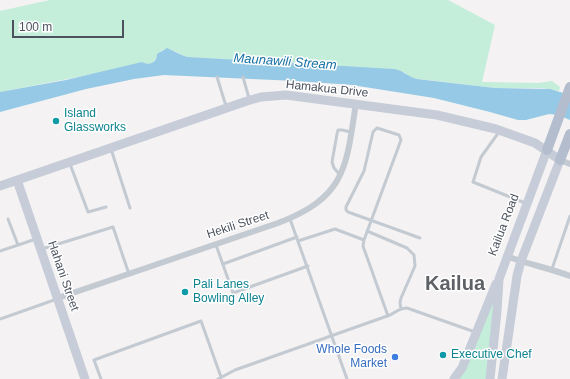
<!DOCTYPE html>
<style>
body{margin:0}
#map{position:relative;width:570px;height:379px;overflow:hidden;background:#f4f2f2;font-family:Arial,sans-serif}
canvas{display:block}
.scale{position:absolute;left:12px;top:20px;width:112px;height:18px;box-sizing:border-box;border:2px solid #4b525e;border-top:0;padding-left:5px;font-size:12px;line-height:14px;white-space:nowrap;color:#4b525e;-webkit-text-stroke:3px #fff;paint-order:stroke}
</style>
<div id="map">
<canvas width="570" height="379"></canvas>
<div class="scale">100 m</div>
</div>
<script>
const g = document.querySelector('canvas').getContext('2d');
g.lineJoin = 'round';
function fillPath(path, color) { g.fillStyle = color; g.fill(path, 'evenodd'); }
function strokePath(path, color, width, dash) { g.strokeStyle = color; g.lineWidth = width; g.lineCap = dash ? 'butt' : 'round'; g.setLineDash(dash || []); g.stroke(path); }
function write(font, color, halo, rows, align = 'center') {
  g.font = font + ' Arial,sans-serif'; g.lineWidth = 3; g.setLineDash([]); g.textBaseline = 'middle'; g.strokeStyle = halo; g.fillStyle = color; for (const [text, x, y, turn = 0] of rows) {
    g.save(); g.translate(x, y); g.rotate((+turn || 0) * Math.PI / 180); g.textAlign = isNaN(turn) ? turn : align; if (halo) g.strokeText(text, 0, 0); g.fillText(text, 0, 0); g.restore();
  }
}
fillPath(new Path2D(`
 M50,0H448L495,25L482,82L539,83L552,81L560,87L559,91L542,88H495L411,78L404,72L188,57C180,55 174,49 167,49C156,48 161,64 145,64L0,92V11Z
 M499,279L490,379H454Z`), '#c4edda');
fillPath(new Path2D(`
 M167,48C175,51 180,55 188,57L394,69C403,70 408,77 417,79L495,88L550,89L570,95V120L558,115L549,114L526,120H518L490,112L434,98L352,85L296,81L164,75L134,79L86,89L0,112V92L66,80L142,62C149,66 157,63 157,54Z`), '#95c9e6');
strokePath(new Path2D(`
 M217,77L226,106
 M243,77L249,98
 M499,132L481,157L473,182L525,203
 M111,149L130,208
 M70,164L88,212L106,207
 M340,175L334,168L332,162L337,134L338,130H342L351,132
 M8,219L18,245
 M290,219L347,379
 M367,231L407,248L414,255L415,266L401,298L400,303L401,309
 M364,240L363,246L388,316
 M298,241L335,229L364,240L401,140L399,135L377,128L373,132L364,171L346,207V210L348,212L420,238
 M216,245L233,293L308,266
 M42,249L113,227L129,274
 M0,251L36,239
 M223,264L297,237
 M552,269L570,216
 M0,319L57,299
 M101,379L94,360L201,321L221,377
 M218,379L235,370L390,315C396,312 400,308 407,308L475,332`), '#c4cad2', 3);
strokePath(new Path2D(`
 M560,160L570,164
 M506,256C527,264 549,268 570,276
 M58,298L278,223C346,197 346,168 356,103`), '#c4cad2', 6);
strokePath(new Path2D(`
 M17,180L85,379
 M0,186L247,101L261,97L286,95L437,115L496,129L535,143L560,160L521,261L517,276L502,379
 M454,379L462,368L496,284
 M490,379L497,311L499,279L547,150`), '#c6ccd8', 9);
strokePath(new Path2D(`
 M547,150L570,87
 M560,160L570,134`), '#b4bdce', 10);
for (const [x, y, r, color] of [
 [56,121,4,"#0f9aa8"],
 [185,292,4,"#0f9aa8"],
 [443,355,4,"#0f9aa8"],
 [395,357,4,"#3f7fe0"]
]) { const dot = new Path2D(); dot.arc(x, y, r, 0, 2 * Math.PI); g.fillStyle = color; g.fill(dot); strokePath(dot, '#fff', 1.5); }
write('12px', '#4b525e', '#fff', [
 ["Hamakua Drive",327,89,6],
 ["Hekili Street",238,225,-18],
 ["Kailua Road",504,225,-69],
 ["Hahani Street",63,276,71]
]);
write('12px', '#0d838f', '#fff', [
 ["Island",64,114],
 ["Glassworks",64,128],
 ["Pali Lanes",193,285],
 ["Bowling Alley",193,299],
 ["Executive Chef",451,355]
], 'left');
write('12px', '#366cbe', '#fff', [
 ["Whole Foods",387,350],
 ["Market",387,364]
], 'right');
write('italic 13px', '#1771a4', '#fff', [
 ["Maunawili Stream",285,62,4]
]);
write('bold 20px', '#5e6166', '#fff', [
 ["Kailua",455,284]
]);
</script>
